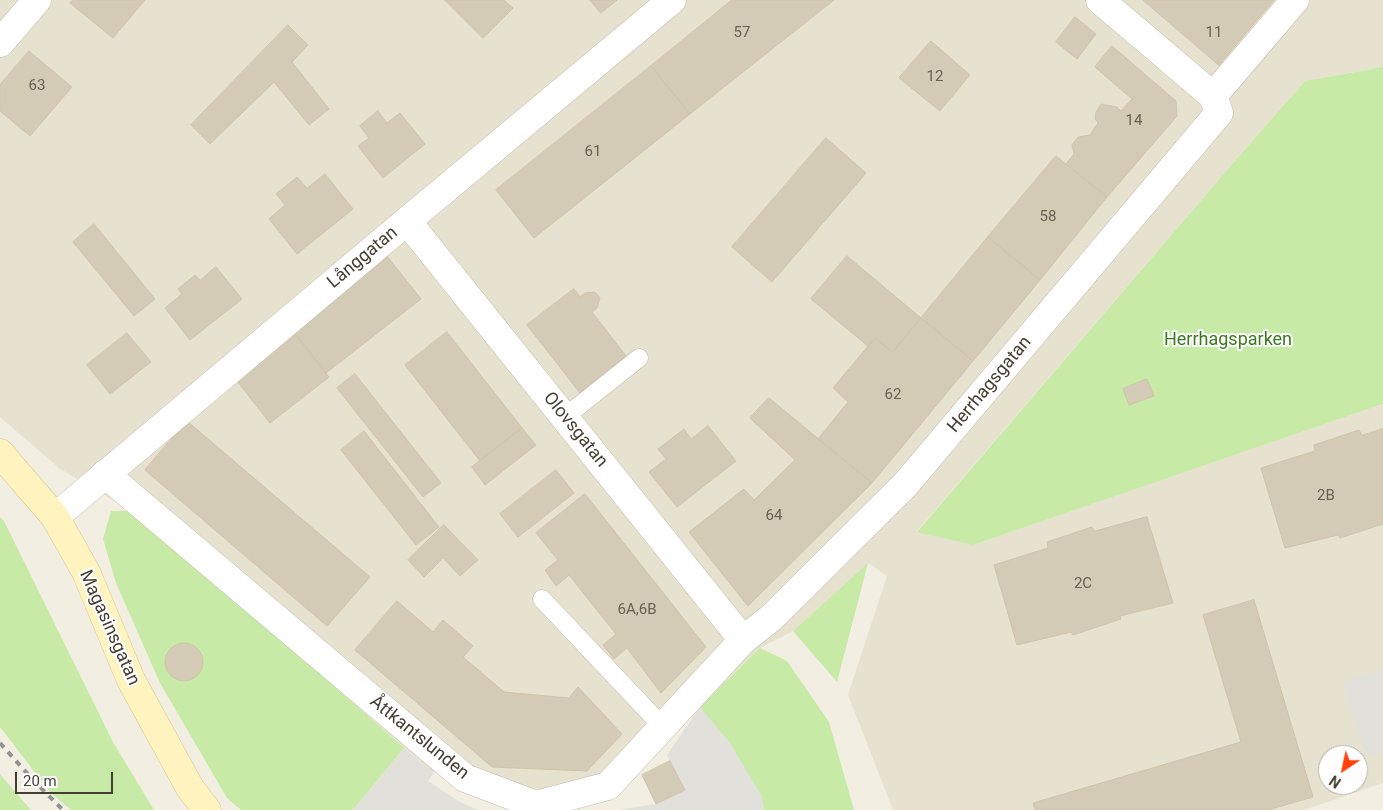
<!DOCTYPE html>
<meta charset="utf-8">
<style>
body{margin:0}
#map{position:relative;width:1383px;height:810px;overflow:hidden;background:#f2efe2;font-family:Roboto,sans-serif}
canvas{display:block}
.north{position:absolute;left:1318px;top:745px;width:50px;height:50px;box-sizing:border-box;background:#fff;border:1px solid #b4b2ad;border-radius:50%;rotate:214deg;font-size:14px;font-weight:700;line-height:20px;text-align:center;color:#443e32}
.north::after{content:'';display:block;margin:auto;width:18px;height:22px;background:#ff420c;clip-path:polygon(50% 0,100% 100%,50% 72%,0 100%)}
.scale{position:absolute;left:15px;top:772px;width:98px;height:22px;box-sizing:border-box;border:2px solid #443e32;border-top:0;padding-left:6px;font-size:15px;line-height:18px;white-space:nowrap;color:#443e32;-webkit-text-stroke:4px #fff;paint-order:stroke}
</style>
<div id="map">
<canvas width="1383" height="810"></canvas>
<div class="north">N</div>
<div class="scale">20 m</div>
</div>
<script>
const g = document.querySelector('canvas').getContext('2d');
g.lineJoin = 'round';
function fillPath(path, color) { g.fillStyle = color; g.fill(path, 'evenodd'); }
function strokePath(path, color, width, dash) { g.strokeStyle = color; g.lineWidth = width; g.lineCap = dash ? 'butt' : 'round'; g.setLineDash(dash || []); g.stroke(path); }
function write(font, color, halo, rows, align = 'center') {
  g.font = font + ' Roboto,sans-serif'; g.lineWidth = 4; g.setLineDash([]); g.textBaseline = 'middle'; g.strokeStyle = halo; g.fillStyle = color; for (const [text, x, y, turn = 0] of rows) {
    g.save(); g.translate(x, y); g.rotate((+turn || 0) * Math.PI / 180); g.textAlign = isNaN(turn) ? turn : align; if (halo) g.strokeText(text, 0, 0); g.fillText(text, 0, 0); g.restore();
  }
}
fillPath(new Path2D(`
 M0,0H1383V67L1305,81L1233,163L917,531L973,545L1383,404V783L1304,810H893L848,695L887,576L868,563L793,631L760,648L700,707L597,799L435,771L404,748L266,626L131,511L59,468L0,417ZM1328,755H1358V785H1328Z`), '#e7e1d0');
fillPath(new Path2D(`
 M1383,67V404L973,545L917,532L1233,163L1305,81Z
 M111,511H131L266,626L404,748L353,810H241L227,798L160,683L116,583L103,539Z
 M0,517L4,521L113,742L154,810H71L50,792L0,727Z
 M868,563L837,682L793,631Z
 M760,648L787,661L829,722L854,810H764L761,795L700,707Z
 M0,774L31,810H0Z`), '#c7eaa7');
fillPath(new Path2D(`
 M1383,670V752L1366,757L1343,682Z
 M700,707L730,743L761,795L764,810H618L656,804L685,790L667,755Z
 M404,748L435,771L428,781L457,800L477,810H353Z`), '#e2e0db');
const building = new Path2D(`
 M73,0H145L113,38L70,3Z
 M445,0H504L513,8L483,38Z
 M590,0H617L601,13Z
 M732,0H834L690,114L651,66Z
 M1143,0H1274L1219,65Z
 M1075,17L1096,34L1077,59L1056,42Z
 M288,25L308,45L292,62L329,109L309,125L274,82L210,144L191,125Z
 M931,41L970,75L940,111L899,78Z
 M1112,46L1176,101L1177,116L1107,197L1066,164L1074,154L1072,145L1078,137L1090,135L1098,123L1095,119L1096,112L1101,104L1117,107L1121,111L1132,99L1095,67Z
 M29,51L72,87L30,136L0,111V85Z
 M651,66L690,114L534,238L496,190Z
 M378,111L387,123L400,113L425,144L383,178L358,146L369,138L360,126Z
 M826,138L866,173L772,282L732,247Z
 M1056,156L1107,197L1040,280L988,237Z
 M325,174L353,209L297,254L269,219L285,205L276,194L297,177L307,188Z
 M94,224L155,299L134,316L73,242Z
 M988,237L1040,280L973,361L921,318Z
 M387,256L421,299L326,373L292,330Z
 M847,256L921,318L892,352L875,338L868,346L811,299Z
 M216,267L242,299L190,340L165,308L182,294L178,289L195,275L200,280Z
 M574,289L580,297L585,293L595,292L600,298L597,308L592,312L626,356L580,393L527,325Z
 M921,318L973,361L872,483L818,439L848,402L833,388L875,338L892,352Z
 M292,330L329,377L270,423L233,376Z
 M447,332L522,428L480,461L405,365Z
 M127,333L151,362L110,394L87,365Z
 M355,374L441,483L423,497L337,388Z
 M1147,379L1154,396L1129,405L1123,389Z
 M769,398L872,483L748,606L689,532L744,489L754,500L795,460L750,418Z
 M187,421L370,577L327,626L145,470Z
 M708,426L736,461L677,507L649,472L666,459L658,449L684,429L691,439Z
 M522,428L536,445L485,485L472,467Z
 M1383,429V524L1340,538L1338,535L1285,548L1261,468L1315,451L1314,445L1359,430L1362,435Z
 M364,431L439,527L416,545L341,450Z
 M556,470L574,493L518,537L500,514Z
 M585,494L706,647L661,693L627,648L614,659L603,645L616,634L569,575L556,586L545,570L558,560L536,533Z
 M1147,517L1173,603L1120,616L1121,619L1073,635L1071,632L1017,645L994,565L1048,548L1047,542L1092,527L1094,531Z
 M444,525L478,560L460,576L443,558L424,577L408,560Z
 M1254,600L1313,797L1268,810H1035L1033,803L1241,742L1203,615Z
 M397,601L433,632L443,620L473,646L463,657L504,692L569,698L578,687L622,734L587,771L492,767L355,650Z
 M165 662a19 19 0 1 1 38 0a19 19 0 1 1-38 0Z
 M670,761L685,790L656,804L642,775Z`);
fillPath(building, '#d4cbb7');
strokePath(building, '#d0c4aa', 1);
const lane = new Path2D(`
 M565,417L639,358
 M542,599L663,727`);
const street = new Path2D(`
 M0,43L37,0
 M1213,96L1295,0
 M407,221L743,640
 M105,474L465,778L536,805L608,786L743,640L771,618L905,485L1219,113L1213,96L1100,0
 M55,517L407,221L672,0`);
const secondary = new Path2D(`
 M0,453L55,517L86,572L131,680L190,788L207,810`);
strokePath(lane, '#c1baa7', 19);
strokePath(street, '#c1baa7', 29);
strokePath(secondary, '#d5c88e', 29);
strokePath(lane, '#fff', 18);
strokePath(street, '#fff', 28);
strokePath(secondary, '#fff4bf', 28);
strokePath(new Path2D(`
 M0,743L34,781L63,810`), '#939393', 4, [6, 6]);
write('15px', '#686153', null, [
 ["57",742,33],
 ["11",1214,33],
 ["12",935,77],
 ["63",37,86],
 ["14",1134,121],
 ["61",593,152],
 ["58",1048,217],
 ["62",893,395],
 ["2B",1326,496],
 ["64",774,516],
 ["2C",1083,584],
 ["6A,6B",637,610]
]);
write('18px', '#443e32', '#fff', [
 ["Långgatan",363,258,-40],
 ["Herrhagsgatan",990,385,-50],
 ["Olovsgatan",575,430,51],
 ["Magasinsgatan",109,628,66],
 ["Åttkantslunden",419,738,39]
]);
write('18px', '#3d7922', '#fff', [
 ["Herrhagsparken",1228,340]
]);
</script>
